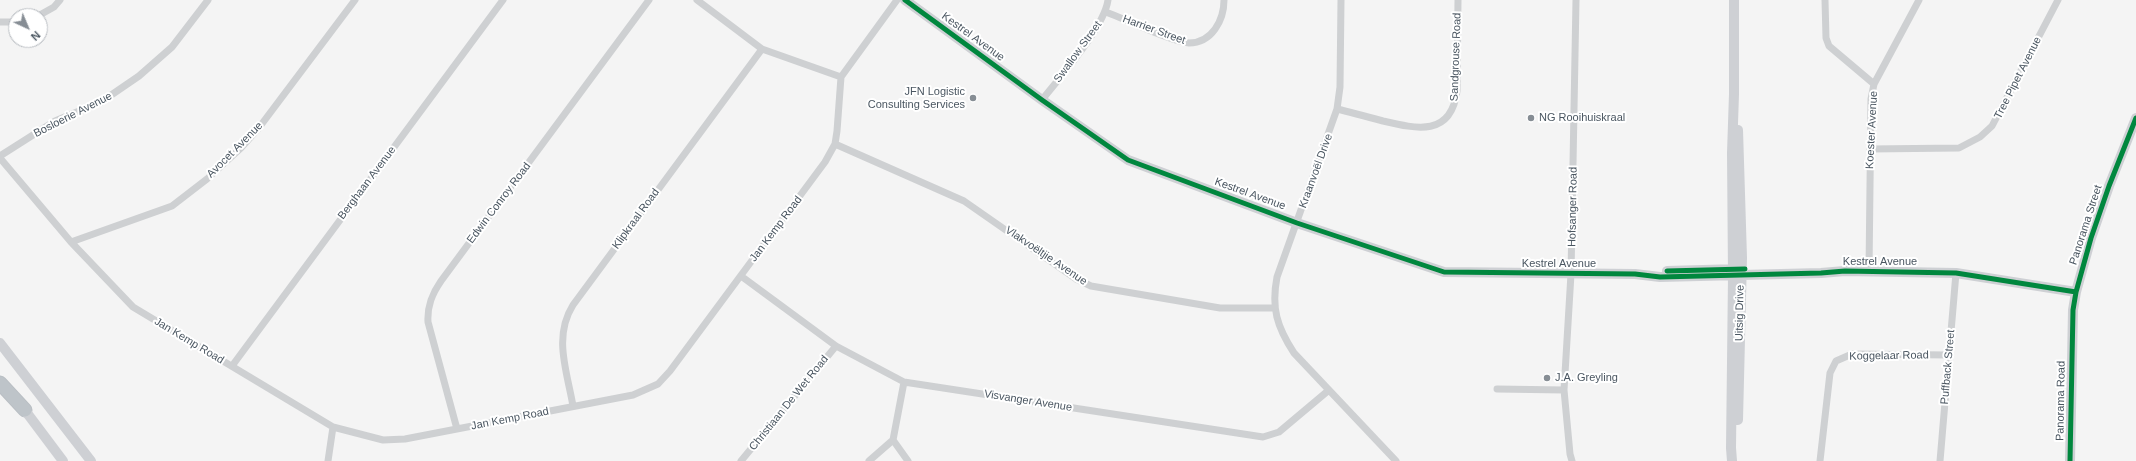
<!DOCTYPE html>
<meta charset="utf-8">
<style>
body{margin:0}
#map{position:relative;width:2136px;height:461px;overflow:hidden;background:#f4f4f4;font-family:Helvetica,sans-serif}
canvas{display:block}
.north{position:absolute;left:8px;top:8px;width:40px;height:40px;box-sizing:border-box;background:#fff;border:1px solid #b7bbc0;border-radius:50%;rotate:136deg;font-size:11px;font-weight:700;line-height:16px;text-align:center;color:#4a5661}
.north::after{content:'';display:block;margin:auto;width:14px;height:18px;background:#868d94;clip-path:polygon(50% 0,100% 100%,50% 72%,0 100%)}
</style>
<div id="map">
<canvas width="2136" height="461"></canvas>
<div class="north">N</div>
</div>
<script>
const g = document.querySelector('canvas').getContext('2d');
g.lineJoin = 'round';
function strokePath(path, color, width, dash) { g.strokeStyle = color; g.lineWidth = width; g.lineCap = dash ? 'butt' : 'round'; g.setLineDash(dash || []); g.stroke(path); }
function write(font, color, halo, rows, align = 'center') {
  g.font = font + ' Helvetica,sans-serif'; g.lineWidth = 4; g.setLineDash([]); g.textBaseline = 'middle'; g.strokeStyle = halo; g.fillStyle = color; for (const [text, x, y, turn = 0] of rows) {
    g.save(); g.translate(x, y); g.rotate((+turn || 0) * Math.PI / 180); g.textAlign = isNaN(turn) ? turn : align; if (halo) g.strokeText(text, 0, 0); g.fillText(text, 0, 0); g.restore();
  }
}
const highway = new Path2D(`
 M0,383L25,410`);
strokePath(highway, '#b9bec3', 15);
strokePath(new Path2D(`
 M697,0L762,49L841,77
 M1341,0L1340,87L1337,109L1277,277C1271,308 1277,327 1294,353L1396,461
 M1825,0L1826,38L1829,46L1874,84
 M1106,12C1125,19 1172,42 1189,43C1212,43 1224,20 1224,0
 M38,16L54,7L60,0
 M0,22H16
 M1042,100C1060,77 1104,28 1108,0
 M1337,109C1353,113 1368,117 1383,121C1417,129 1451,137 1457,91L1458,0
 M835,144L964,201L1076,279L1091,286L1220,308H1275
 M1870,149L1959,148L1980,137L1992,126L2058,0
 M0,156L55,121L101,102L139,76L172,47L208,0
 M0,158L71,242L133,307L333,427L383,440L405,439L633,395L658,384L670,371L825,162L835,144L837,131L841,77L897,0
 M71,242L172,206L207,179L241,148L258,129L355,0
 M1869,271L1871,99L1874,84L1919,0
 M741,276L836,346L904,382L1263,437L1279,432L1329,390
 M232,366L503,0
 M904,382L893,440L908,461
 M1497,389L1564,390
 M573,406C567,371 553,337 573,305L762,49
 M457,429L428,322C427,306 432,294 441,281L649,0
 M328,461L333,427
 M741,461L836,346
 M869,461L893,440
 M1572,461L1570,454L1564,390L1571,274L1576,0
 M1820,461L1830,373L1836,361L1852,354L1949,355
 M1940,461L1956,273`), '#ced0d2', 7);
strokePath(new Path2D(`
 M905,0L1042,100L1128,160L1297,223L1444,272L1635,274L1660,277L1821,273L1845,271L1956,273L2076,292
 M1667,271L1739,269
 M0,343L91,461
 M21,405L63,461
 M1738,420L1742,258L1738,130
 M1732,461L1731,448L1733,276L1732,153L1734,94V0
 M2070,461L2073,310L2076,292L2091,238L2109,186L2136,118`), '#ced0d4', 10);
strokePath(highway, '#bec4c9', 13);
strokePath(new Path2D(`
 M905,0L1042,100L1128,160L1297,223L1444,272L1635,274L1660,277L1821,273L1845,271L1956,273L2076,292
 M1667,271L1745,269
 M2070,461L2073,310L2076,292L2091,238L2109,186L2136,118`), '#00873e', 5);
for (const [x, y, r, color] of [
 [973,98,4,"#868d94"],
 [1531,118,4,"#868d94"],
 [1547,378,4,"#868d94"]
]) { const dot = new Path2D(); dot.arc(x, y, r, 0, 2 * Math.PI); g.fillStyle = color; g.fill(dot); strokePath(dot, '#fff', 1.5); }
write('11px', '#4a5661', '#fff', [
 ["Harrier Street",1154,30,20],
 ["Kestrel Avenue",973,37,36],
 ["Swallow Street",1078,52,-54],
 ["Sandgrouse Road",1456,57,-88],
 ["Tree Pipet Avenue",2018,78,-63],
 ["Bosloerie Avenue",73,115,-27],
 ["Koester Avenue",1872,130,-87],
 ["Avocet Avenue",235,150,-45],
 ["Kraanvoël Drive",1316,171,-70],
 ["Berghaan Avenue",367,183,-53],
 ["Kestrel Avenue",1250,194,20],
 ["Edwin Conroy Road",499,203,-53],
 ["Hofsanger Road",1573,207,-89],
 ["Klipkraal Road",636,219,-54],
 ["Panorama Street",2086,225,-72],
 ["Jan Kemp Road",776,229,-53],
 ["Vlakvoëltjie Avenue",1046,256,34],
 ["Kestrel Avenue",1880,262],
 ["Kestrel Avenue",1559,264],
 ["Uitsig Drive",1740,313,-89],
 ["Jan Kemp Road",189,341,31],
 ["Koggelaar Road",1889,356,-1],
 ["Puffback Street",1948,367,-85],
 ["Visvanger Avenue",1028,401,9],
 ["Panorama Road",2061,401,-89],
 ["Christiaan De Wet Road",789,403,-51],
 ["Jan Kemp Road",510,419,-11]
]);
write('11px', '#4a5661', '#fff', [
 ["JFN Logistic",965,92,"right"],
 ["Consulting Services",965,105,"right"],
 ["NG Rooihuiskraal",1539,118],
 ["J.A. Greyling",1555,378]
], 'left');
</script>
